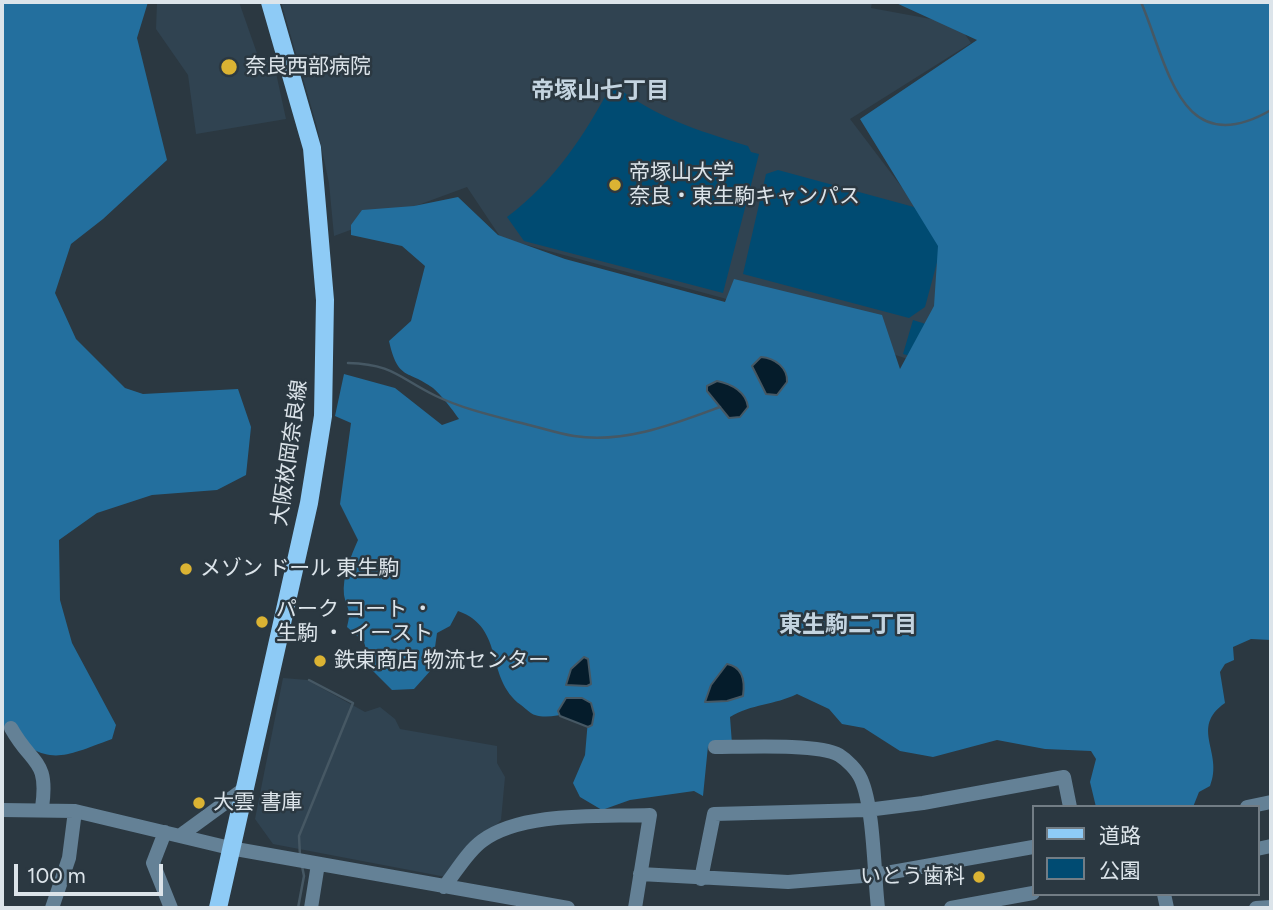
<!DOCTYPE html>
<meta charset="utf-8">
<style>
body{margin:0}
#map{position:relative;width:1273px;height:910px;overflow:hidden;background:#2b3841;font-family:Figtree,"Noto Sans JP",sans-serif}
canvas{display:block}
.frame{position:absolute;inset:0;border:4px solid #dce4ea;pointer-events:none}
.legend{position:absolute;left:1032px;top:805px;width:228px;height:91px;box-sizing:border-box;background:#2b3841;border:2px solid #727d85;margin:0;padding:9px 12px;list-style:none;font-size:21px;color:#dce4ea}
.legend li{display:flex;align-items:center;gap:14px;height:35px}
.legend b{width:35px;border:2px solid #727d85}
.scale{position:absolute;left:14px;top:864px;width:149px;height:32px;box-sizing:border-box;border:4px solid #dce4ea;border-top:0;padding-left:9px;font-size:21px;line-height:24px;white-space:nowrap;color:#dce4ea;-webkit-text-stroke:5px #2b3841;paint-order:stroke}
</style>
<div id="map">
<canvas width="1273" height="910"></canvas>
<div class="frame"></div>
<ul class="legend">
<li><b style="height:9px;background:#8ecbf6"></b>道路</li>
<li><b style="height:19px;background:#004b72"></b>公園</li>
</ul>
<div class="scale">100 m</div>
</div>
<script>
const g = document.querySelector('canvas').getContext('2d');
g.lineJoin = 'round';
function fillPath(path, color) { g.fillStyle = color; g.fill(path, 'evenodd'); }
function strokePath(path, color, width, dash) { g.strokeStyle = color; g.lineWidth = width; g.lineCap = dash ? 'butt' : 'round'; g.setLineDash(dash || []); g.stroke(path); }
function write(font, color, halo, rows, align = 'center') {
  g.font = font + ' Figtree,"Noto Sans JP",sans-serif'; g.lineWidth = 5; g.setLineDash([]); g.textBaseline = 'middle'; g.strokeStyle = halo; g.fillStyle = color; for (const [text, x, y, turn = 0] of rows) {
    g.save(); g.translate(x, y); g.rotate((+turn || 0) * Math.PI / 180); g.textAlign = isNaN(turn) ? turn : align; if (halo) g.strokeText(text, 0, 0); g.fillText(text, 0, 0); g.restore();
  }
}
fillPath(new Path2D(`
 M157,2H239L259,59H273L286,119L196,134L188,75L156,29Z
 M281,2H872L871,8L958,24L971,43L850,119L951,252L935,368L723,298L501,238L467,187L334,236L329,183L317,127Z
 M283,678L307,680L365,712L380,707L395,719L400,729L497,746V763L505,777L501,820L446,877L273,844L255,819Z`), '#304351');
fillPath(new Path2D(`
 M612,84C659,119 694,129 748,146L751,152L759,154L723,293L524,241L507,217C555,181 584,136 612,84Z
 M778,170L914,207L942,244L925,307L909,318L743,274L766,174Z
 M913,320L932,326L933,362L903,354Z`), '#004b72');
fillPath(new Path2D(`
 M2,2H148L137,38L167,160L103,219L71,244L55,293L76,339L125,388L143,394L238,389L251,427L246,475L217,490L152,495L97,513L59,540L60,600L72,643L116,725L112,739C58,759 48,767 2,726Z
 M894,2H1271V640L1251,639L1233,647L1234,660L1225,664L1220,672L1225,703C1189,728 1224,752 1210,786L1199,792L1193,807H1096L1090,782L1096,759L1091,751L1045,749L997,740L933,757L900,751L864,728L842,724L829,709L797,694C775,705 751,704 730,717L732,744L708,746L703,796L694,791L630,800L602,810L580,797L573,783L585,755L589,708C574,711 551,720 535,715C531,714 525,708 521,705C484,678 506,628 458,611L450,626L437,633L432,669L414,689L392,690L372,670L364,642L347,627C352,609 347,610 344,595C342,577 351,556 358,540L340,504L351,423L335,416L344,374L395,388L442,425L459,419C452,409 442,396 433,388C407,369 398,381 389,341L411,321L425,266L402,246L351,235V225L362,210L414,206L458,197L498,235L565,259L725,302L734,279L882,315L900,369L934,306L938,246L860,119L977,40Z`), '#236f9e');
const water = new Path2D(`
 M761,357C775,358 788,368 787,382L777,395L766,394L752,366Z
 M717,381C732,384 746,392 748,407L740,417L729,418L707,391V386Z
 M584,657L588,659L591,684L587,686L566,685L571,669Z
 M727,664C743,667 745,682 743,696L727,701L705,702L711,685Z
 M566,698H582L591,703L594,714L592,725L588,727L560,716L558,711Z`);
fillPath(water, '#051c2b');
strokePath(water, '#465864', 2);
strokePath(new Path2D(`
 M1141,2C1168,65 1180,163 1271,110
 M348,363C393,364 399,378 436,396C461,408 490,415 517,422C536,426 555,433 574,436C624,444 674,424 720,407
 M300,856L299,836L353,703L309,680
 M298,908L304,876L302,866`), '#465864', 2.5);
strokePath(new Path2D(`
 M11,728C32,766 49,758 42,808
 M715,747C741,747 819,743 839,755C847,760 857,770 861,779C874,808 874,874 878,908
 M1247,807L1271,802
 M2,810L75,811L230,848L568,908
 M165,832L153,863L171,908
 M181,835L244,789
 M1257,849L1271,846
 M640,874L788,882L875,875L1033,847
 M701,879L714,814L867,810L923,803L1064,777L1070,807
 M444,887C456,872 467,852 482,841C522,811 601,817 650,815L635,908
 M1164,894L1167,908
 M52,908L69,858L75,811
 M311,908L318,864
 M951,908L1033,893
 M1256,908L1271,907`), '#648196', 14);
strokePath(new Path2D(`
 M218,908L309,503L323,416L325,300L312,148L270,2`), '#8ecbf6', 18);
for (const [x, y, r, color] of [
 [229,67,9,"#dbb333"],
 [615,185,7,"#dbb333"],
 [186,569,7,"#dbb333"],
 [262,622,7,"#dbb333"],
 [320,661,7,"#dbb333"],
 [199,803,7,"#dbb333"],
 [979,877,7,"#dbb333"]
]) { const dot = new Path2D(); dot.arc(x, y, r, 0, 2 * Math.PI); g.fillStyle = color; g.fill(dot); strokePath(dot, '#2b3841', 2.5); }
write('21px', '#dce4ea', '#2b3841', [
 ["奈良西部病院",245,67],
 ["帝塚山大学",629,173],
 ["奈良・東生駒キャンパス",629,197],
 ["メゾン ドール 東生駒",200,569],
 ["パーク コート ・",276,610],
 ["生駒 ・ イースト",276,634],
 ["鉄東商店 物流センター",334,661],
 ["大雲 書庫",213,803],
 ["いとう歯科",965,877,"right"]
], 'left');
write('21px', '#dce4ea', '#2b3841', [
 ["大阪枚岡奈良線",290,453,-82]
]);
write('bold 23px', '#c4d4e0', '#2b3841', [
 ["帝塚山七丁目",600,91],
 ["東生駒二丁目",848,625]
]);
</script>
